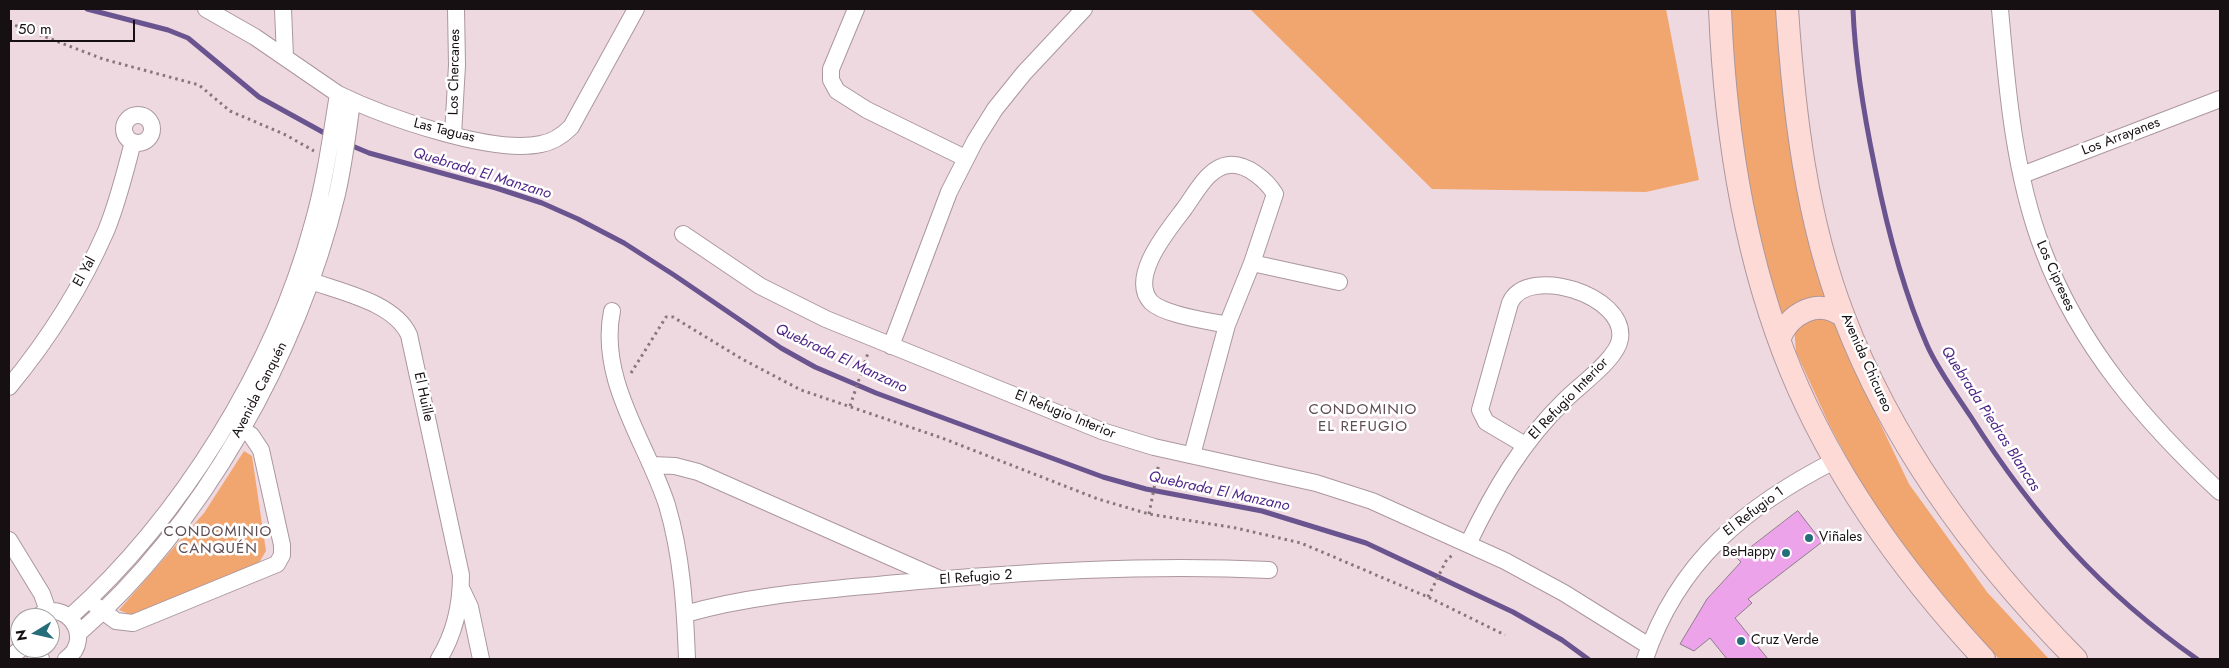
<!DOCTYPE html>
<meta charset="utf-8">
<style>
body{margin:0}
#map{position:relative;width:2229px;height:668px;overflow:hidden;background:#efd9e0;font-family:Jost,sans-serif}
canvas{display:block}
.frame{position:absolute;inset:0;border:10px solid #171012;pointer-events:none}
.north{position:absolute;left:10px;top:608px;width:50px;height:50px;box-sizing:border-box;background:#fff;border:1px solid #a29fa0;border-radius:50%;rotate:261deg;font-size:14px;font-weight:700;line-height:20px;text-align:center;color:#171012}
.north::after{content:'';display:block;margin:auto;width:18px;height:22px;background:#256e79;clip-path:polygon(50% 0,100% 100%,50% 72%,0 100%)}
.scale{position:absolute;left:10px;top:20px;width:125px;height:22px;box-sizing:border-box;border:2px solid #171012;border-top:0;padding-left:6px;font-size:15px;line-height:18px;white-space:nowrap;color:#171012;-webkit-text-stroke:4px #fff;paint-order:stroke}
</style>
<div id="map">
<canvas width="2229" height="668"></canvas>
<div class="frame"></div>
<div class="north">N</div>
<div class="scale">50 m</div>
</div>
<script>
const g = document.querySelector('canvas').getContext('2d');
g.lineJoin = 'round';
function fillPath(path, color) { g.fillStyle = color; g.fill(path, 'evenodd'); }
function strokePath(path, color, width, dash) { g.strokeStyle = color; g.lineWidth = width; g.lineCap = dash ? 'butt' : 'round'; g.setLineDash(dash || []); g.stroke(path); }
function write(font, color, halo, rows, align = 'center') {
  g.font = font + ' Jost,sans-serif'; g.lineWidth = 5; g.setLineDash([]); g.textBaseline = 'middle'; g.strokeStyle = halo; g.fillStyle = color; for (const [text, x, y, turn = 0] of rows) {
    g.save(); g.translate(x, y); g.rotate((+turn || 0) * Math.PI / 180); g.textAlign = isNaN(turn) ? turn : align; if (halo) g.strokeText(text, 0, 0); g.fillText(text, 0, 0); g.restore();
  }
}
fillPath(new Path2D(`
 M1250,9H1666L1699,180L1646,192L1432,189Z
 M1728,9H1777L1827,301L1788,309L1782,315L1770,277L1743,159Z
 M1833,317L1848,356L1909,484L1987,592L2049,659H1999L1919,574L1870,501L1829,424L1796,352L1794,327L1799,319Z
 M244,451L252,456L266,551L257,566L134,616L119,610L204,513Z`), '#f1a670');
strokePath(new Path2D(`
 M87,9L168,30L188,38L259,97L328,135
 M1853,9C1855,63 1864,115 1875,168C1887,228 1902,288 1927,345C1938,370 1956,394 1971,417C2033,515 2101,592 2197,659
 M350,145L369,153L496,188L542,203L578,219L624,243L674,275L781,348L815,367L876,393L1103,477L1146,489L1262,511L1366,543L1513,612L1562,640L1588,659`), '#6a548f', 5);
const building = new Path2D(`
 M1798,511L1822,542L1748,599L1752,603L1735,618L1768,659H1727L1710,638L1694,651L1680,644L1707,599L1741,562L1737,558Z`);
fillPath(building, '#eca3ea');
strokePath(building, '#8b7d8a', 1);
const minor = new Path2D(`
 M206,9L255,37L338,94C383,116 492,155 541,144C553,142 562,136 571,127L636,9
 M283,9L285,57
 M856,9L831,69V80L837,91L867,110L965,158
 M2000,9C2007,89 2014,174 2043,250C2079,346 2146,423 2220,492
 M124 129a14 14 0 1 1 28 0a14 14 0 1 1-28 0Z
 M453,135L457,65L456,9
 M2022,175L2220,99
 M683,234L760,286L826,319L1102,431L1154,447L1316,483L1372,501L1505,561L1564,593L1649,646
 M1252,263L1339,282
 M300,277C334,291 393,300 409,335L461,575C461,605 455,633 439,659
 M612,311C598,380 647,443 667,505C682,556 685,607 687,659
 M891,346L949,192L975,141L995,109L1024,73L1084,9
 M9,387C47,341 82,286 106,231C118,202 125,172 133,142
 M1192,455L1227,325L1252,263L1275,194C1267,181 1247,163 1229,165C1208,167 1196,193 1184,209C1169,229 1128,277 1151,302C1164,315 1209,321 1227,325
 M651,465L675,466L698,472L940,579
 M9,540L42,594L48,611
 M1468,544C1494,490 1522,442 1565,400C1580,385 1617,359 1620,339C1627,295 1527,264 1510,303L1480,410L1486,422L1525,445
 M461,588L470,607L481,659
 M96,606L116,621L133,623L277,564L282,555V545L261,450L251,435L231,423
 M685,614C755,594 826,590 898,583C1021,572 1146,564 1269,570
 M70,617C181,517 274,368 313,223C325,181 331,137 338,94
 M36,618C64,594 96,638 66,659
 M79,633C203,525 298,354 337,194C344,164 348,132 352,101
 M30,648L41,659
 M9,658L22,648
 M1645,659C1678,561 1747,505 1836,460`);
const secondary = new Path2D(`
 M1720,9C1725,131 1744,257 1791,371C1835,478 1906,575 1984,659
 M1787,9C1794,112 1806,219 1844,317C1894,448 1978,560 2076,659
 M1779,340C1788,314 1819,296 1844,317`);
strokePath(minor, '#ab979d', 18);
strokePath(secondary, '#ab979d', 24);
strokePath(new Path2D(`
 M9,23L103,59L199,85L230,111L286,135L314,151
 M631,373L666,317H673L742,359L801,390L942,438L1098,499L1149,514L1236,528L1301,543L1428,597L1505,635
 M850,406L868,353
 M1149,514L1159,463
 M1428,597L1447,559L1453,555`), '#86777c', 3, [2.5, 4]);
strokePath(minor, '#fff', 16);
strokePath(secondary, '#fedad7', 22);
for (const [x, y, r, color] of [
 [1809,538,5,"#256e79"],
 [1786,553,5,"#256e79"],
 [1741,641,5,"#256e79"]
]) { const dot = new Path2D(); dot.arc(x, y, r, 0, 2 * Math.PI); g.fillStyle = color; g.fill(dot); strokePath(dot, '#fff', 2); }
write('14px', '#171012', '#fff', [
 ["Los Chercanes",455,72,-89],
 ["Las Taguas",444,131,14],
 ["Los Arrayanes",2121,137,-21],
 ["El Yal",85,272,-61],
 ["Los Cipreses",2055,276,66],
 ["Avenida Chicureo",1866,363,66],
 ["Avenida Canquén",260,390,-63],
 ["El Huille",423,397,78],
 ["El Refugio Interior",1569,399,-46],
 ["El Refugio Interior",1065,415,22],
 ["El Refugio 1",1754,512,-37],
 ["El Refugio 2",976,578,-4]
]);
write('14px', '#171012', '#fff', [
 ["Viñales",1819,538],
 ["BeHappy",1776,553,"right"],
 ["Cruz Verde",1751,641]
], 'left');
write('italic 15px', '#502689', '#fff', [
 ["Quebrada El Manzano",482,174,17],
 ["Quebrada El Manzano",841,359,25],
 ["Quebrada Piedras Blancas",1990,419,57],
 ["Quebrada El Manzano",1219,492,12]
]);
g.letterSpacing = '1px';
write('15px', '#5f4d53', '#fff', [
 ["CONDOMINIO",1363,410],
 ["EL REFUGIO",1363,427],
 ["CONDOMINIO",218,532],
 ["CANQUÉN",218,549]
]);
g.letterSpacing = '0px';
</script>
